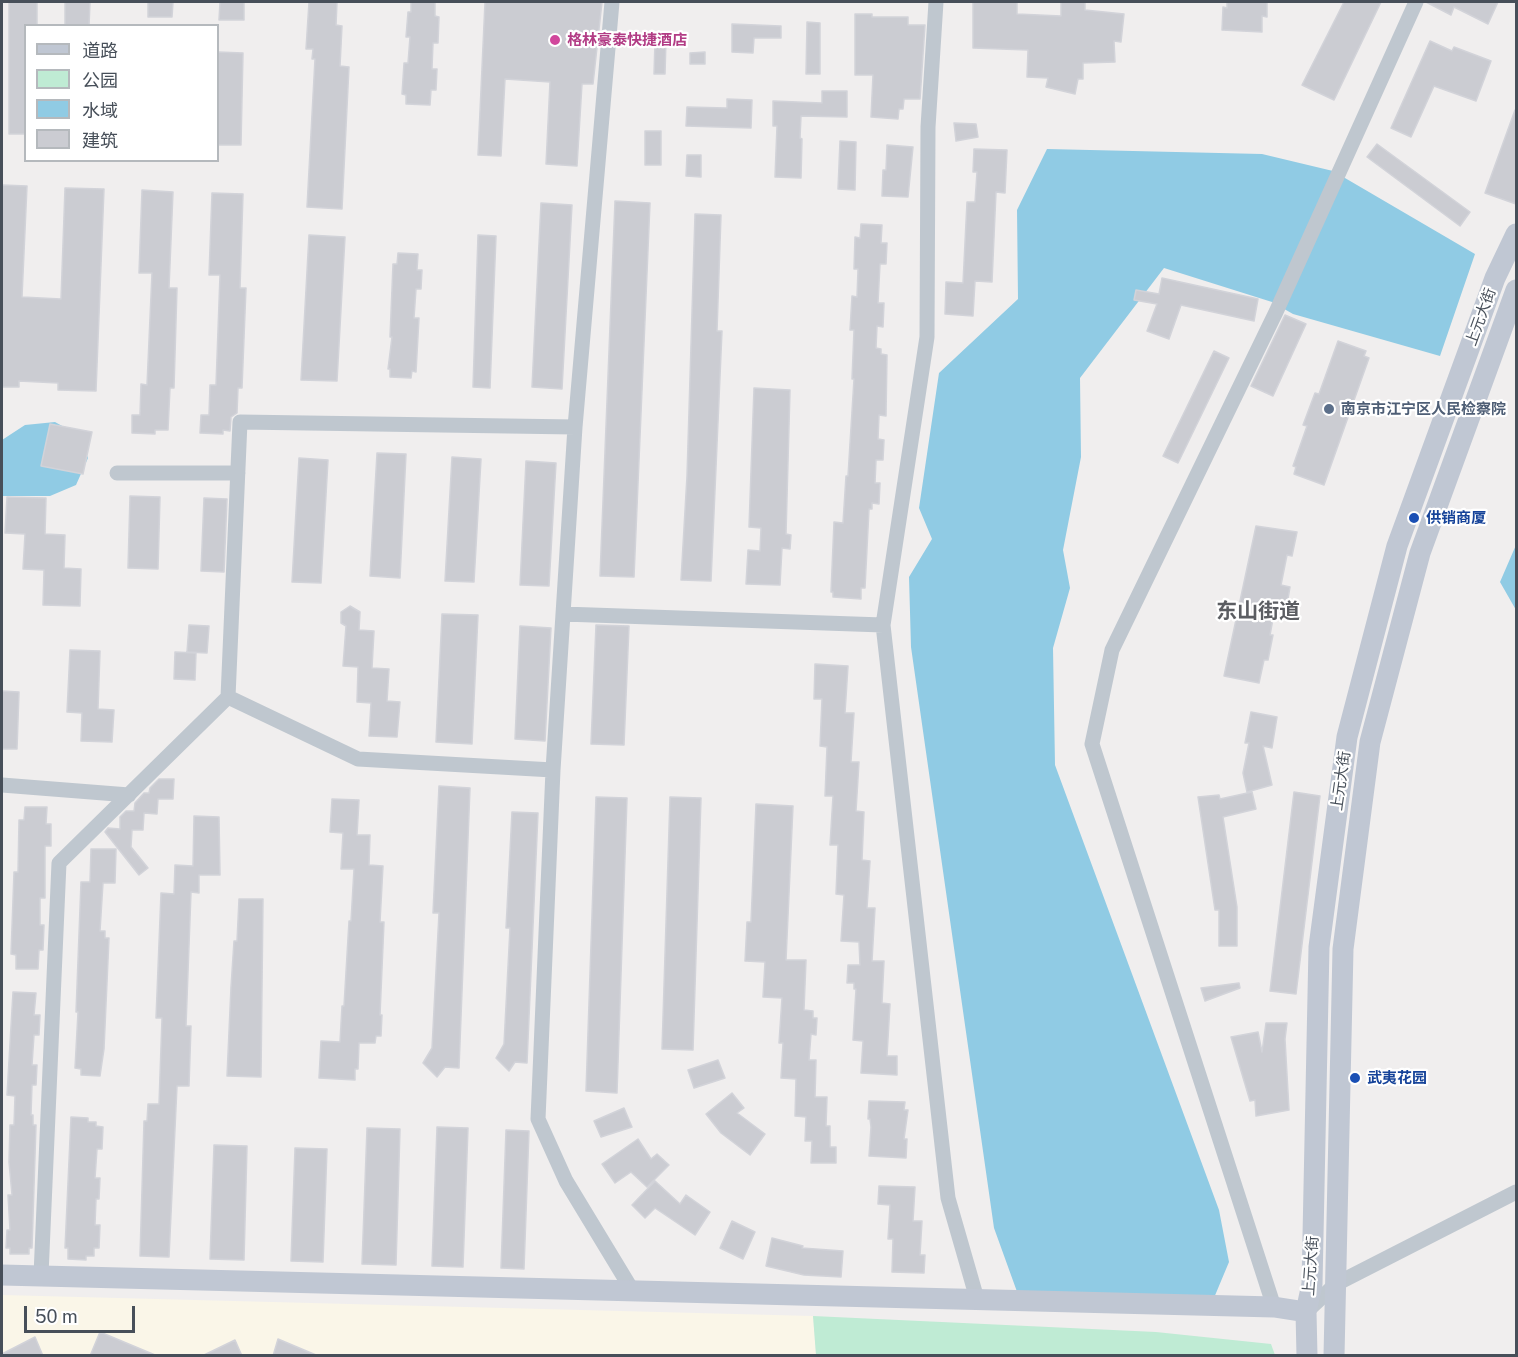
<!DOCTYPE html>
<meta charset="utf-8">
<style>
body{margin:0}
#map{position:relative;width:1518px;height:1357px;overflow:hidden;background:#f0eeee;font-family:"Public Sans","Noto Sans SC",sans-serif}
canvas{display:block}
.frame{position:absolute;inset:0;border:3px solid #474f59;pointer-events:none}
.legend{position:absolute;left:24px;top:24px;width:195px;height:138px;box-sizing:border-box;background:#fff;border:2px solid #b5b9bd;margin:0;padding:8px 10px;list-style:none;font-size:18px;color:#474f59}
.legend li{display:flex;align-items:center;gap:12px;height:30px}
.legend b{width:30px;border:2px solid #b5b9bd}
.scale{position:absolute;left:24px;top:1306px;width:111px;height:27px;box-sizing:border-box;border:3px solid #474f59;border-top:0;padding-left:8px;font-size:18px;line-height:21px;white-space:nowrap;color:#474f59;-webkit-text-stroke:4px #fff;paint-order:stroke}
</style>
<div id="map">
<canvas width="1518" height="1357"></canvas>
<div class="frame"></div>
<ul class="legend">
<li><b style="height:8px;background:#c0c7d3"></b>道路</li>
<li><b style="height:16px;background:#bfebd4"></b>公园</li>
<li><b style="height:16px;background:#90cbe4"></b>水域</li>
<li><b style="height:16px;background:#cbccd2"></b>建筑</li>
</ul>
<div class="scale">50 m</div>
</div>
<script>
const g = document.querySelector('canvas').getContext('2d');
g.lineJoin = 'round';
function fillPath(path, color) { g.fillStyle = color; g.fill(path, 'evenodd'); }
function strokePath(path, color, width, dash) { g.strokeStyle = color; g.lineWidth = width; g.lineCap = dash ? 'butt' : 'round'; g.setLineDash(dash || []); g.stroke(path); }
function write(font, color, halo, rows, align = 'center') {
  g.font = font + ' "Public Sans","Noto Sans SC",sans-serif'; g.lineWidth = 4.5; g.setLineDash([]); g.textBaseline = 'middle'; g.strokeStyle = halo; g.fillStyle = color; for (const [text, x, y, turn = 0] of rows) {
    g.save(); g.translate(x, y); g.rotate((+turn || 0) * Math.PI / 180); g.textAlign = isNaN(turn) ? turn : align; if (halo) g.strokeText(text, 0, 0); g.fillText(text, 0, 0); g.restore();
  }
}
fillPath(new Path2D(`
 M2,1295L813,1316L816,1355L2,1356Z`), '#faf6e8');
fillPath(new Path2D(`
 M813,1316L1156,1332L1271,1344L1275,1355H816Z`), '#bfebd4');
fillPath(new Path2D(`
 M1047,149L1262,154L1333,171L1475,254L1440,356L1293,314L1272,302L1164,268L1080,378L1081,457L1063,550L1070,588L1053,648L1055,765L1219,1210L1229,1262L1211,1305L1020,1300L994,1228L911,647L909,577L932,539L919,508L939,373L1018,299L1017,210Z
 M55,422L80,436L88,458L76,485L50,496H2V440L25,425Z
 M1516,545V610L1500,582Z`), '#90cbe4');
const building = new Path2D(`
 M9,2H37V26H26V134H9Z
 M65,2H90L89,26H65Z
 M148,2H173L172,17H148Z
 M220,2H244V20H219Z
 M309,2H337L336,25L342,26L340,66L349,67L342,209L307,207L315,59H312L313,49H306Z
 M411,2H435V16L439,17L438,43H433L432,69H437L436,90H431L430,105L406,104V95L402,94L404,63H408L410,37H406L408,12H411Z
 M485,2H602L593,84H582L577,166L546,164L550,82L505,79L501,156L478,155Z
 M973,2H1017V14L1061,16V2H1085V10L1124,14L1121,42L1114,41L1115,62L1083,63V79H1078L1075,94L1046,87L1048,78L1027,77L1028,50L973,48Z
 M1227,2H1267V17L1262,16V32L1222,30L1223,7L1227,8Z
 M1344,2H1381L1334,100L1302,85Z
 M1426,2H1498L1488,24L1454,7L1451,15Z
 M855,14H872V17H908V25H925L920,99H904L903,109H899L898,119L871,117L873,75H855Z
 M807,22L820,23V74H806Z
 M732,24L781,26V38H754L753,53L732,52Z
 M666,40L665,74H654L655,41Z
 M1430,41L1452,51L1454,47L1491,61L1476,101L1434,86L1411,137L1391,128Z
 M218,52L243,53L241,145H218Z
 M705,52V64H690V53Z
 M822,91H847V117L801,116L800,138L802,139L801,178L775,177L777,126H773V101L822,103Z
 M727,99L752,100L751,128L686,126L687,107L727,108Z
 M1515,110H1516V204L1485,193Z
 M954,123L976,124L978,137L956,141Z
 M645,131H661V165H645Z
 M840,141L856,142L855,190L838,189Z
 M1377,144L1470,212L1460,226L1367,157Z
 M887,145L913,147L908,197L882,196L883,170H886Z
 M974,149L1007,150L1005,193L996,192L992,282L975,281L973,316L945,314L946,282L963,283L967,202H975L977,172H973Z
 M687,155H701V177L686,176Z
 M2,185L27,186L22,297L61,299L65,188L104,189L96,391L58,390V383L19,381V387H2Z
 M142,190L173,192L169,288H177L174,388H170L168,430H155V434L132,433V415H140L141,384L147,385L152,273H139Z
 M212,193L243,194L240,288H246L242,388H238L237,413L231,417L230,431L223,430V434L200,433L201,415H209L210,385H216L220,275H209Z
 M615,201L650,203L634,577L600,576Z
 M541,203L572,205L562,389L532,387Z
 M695,214L721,215L717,331H722L711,581L681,580L687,476Z
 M861,224L882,225L881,243H887L886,264H880L878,303H884L883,327L877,326L876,348L881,349V354L887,355L886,416L879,415L878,439L884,440L883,460H876L875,483H880L879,504L872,503V509H869L865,588H861V599L833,597V592H831L834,522L843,523L846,476H848L854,379H852L854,330H850L852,296L857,297L858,269H854L855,237L860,238Z
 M309,235L345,237L337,381L301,380Z
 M478,235L496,236L490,388L473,387Z
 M398,253L418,254L417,270H422L421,289H416L414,318H419L416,372L412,371L411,378L390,377V369H388L392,337H390L393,264H397Z
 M1162,278L1258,299L1254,321L1181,305L1169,339L1147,331L1157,304L1134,300L1136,290L1159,294Z
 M1285,315L1306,324L1273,396L1251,386Z
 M1338,341L1366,351L1364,356L1369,358L1324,485L1294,474L1296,467L1293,466L1307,426L1303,425L1315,393L1319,394Z
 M1214,351L1229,358L1178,463L1163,456Z
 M754,388L790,390L786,534L791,535L790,549L782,548L780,585L746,584L748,550L760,551L761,528L749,527Z
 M50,424L92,432L83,474L41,466Z
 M377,453L406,454L400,578L370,576Z
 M452,457L481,459L474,582L445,581Z
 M299,458L328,460L321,583L292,582Z
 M526,461L556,463L549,586L520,585Z
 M130,496L160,497L158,569L128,568Z
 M7,497L46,498L45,534L65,535L64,568L81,569L80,606L43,605L44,570L23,569L25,534L5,533Z
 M204,498L227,499L224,572L201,571Z
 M1256,526L1297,532L1292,556L1287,555L1281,585L1290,587L1286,610L1275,608L1270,635H1273L1268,660H1264L1259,683L1224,676Z
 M350,606L360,612L359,630L374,631L372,668L389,669L387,701L400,702L397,737L369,736L371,703L357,702L358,667L343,666L346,626L341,623V612Z
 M442,614L478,615L472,744L436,742Z
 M189,625L209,626L207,653L187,652Z
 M596,625L629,626L624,745L591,744Z
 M520,626L551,628L545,741L515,739Z
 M70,650L100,651L98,709L114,710L112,742L81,741L82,713L67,712Z
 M175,652L196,653L195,680L174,679Z
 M815,664L848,666L845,713H854L851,762H859L856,811L864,812L862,860L870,861L867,908H875L872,961H884L882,1003L890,1004L887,1056H897V1075L861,1073L863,1041L853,1040L856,989H854V983H847L848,965H860L859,942L841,941L844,895L836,894L838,845H830L833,796H825L827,747L820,746L822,699H814Z
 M2,691L19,692L17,749H2Z
 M1251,712L1277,717L1272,748L1263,746L1272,785L1247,792L1243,773L1249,743H1245Z
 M159,779H174L173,799H158L157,814L144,813L143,830H132L131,847L148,868L139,875L105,832L108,828L120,829V817L126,811H134L135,803L144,793H149L150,788Z
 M439,786L470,788L459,1068L445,1067L437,1077L423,1063L432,1048L439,913H433Z
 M1252,792L1256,809L1223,817L1237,907V946H1219V910H1215L1198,797L1219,795L1220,799Z
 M1294,792L1320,796L1296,994L1270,991Z
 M596,797L627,798L617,1093L586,1091Z
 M670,797L701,798L693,1050L662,1049Z
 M332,799L359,800L357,835H370L369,865L383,866L380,922H384L380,1015H382L381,1036H376L375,1043H359L358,1069H355V1080L319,1078L321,1041L340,1042L342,1006H344L349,921H351L354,869H341L343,833L330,832Z
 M756,804L793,806L786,960H806L804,1010L813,1011V1018H817L816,1035L811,1034L809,1060H816L815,1097H827L826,1126H830V1147H836V1163H811L812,1141H805L806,1117L795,1116L796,1079L781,1078L783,1043H779L782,998L763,997L765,962L745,961L747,922H751Z
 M25,807H47L46,824H51V846H45V898H40V925H44L43,950H39L38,969H16V955L11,954L14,872H18L19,820H24Z
 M512,812L538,813L527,1063L515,1062L509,1071L496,1058L504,1044L510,928H506Z
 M194,816L219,817L220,875H199V893L191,892L186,1026H191L189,1086H177L169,1257L140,1256L144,1121H147L148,1104H159L162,1018H156L161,893L174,894L175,865L193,866Z
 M91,849H116L115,883H103L100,931H105V938H109L104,1049L100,1076L81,1075V1069L75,1068L78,1012H76L81,882H90Z
 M239,899H263L261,1077L227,1076L231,987L234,941H237Z
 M1239,983L1240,988L1205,1001L1201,988Z
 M13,992L36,993L34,1015H40L39,1035H34L32,1065H37L36,1085H32L31,1115H33V1125H36L32,1248H29V1254H10V1248H6L7,1230H10L8,1195H12L9,1162L10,1125H14L15,1096L7,1095Z
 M1266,1023H1287L1285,1039L1289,1110L1256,1116L1255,1100L1250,1101L1231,1037L1258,1032L1262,1052Z
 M718,1060L725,1078L694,1088L688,1070Z
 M732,1093L744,1108L737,1113L765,1134L750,1155L721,1133L706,1114Z
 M869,1101L905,1102L904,1110H908L904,1139H907L906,1158L869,1156L871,1127L870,1119H868Z
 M624,1108L632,1127L601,1137L594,1121Z
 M71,1117L88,1118V1122H96V1126L103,1127L102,1149H97L95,1178H100L99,1199H96L95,1225H100L99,1248H94V1256H86V1260L68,1259V1248H65Z
 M437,1127L468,1128L463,1267L432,1266Z
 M367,1128L400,1129L396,1265L362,1264Z
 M506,1130L529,1131L524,1269L501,1268Z
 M638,1139L651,1159L657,1154L669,1165L647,1187L631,1172L615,1183L602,1164Z
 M214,1145L247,1146L244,1260L210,1259Z
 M295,1148L327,1149L323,1262L291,1261Z
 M655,1181L680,1204L686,1195L710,1212L695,1235L655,1208L645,1218L632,1205Z
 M879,1186L915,1187L913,1221H922L920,1255H925L924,1273L892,1272L893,1239H888L890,1205L878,1204Z
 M732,1221L755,1232L743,1259L720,1248Z
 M772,1238L803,1246L802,1248L843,1251L841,1277L804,1275L766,1266Z
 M100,1332L155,1355V1356H90Z
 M35,1337L43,1356H2V1354Z
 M278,1339L316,1355V1356H273Z
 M235,1340L242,1356H202Z`);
fillPath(building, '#cbccd2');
strokePath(building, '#d2d3d9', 1.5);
strokePath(new Path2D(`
 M117,473H238
 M563,614L883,625L927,337L928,127L936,2
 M883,625L948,1198L977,1299
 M228,697L358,759L553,770L538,1119L566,1181L632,1290
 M553,770L575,427L612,2
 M2,785L129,795
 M41,1275L59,863L228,697L240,422L575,427
 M1274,1307L1092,744L1112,650L1276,312L1416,2
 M1306,1312L1336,1284L1516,1192`), '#bfc7cf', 15);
strokePath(new Path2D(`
 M2,1275L1274,1307L1306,1312
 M1307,1356L1306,1312L1312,1284L1319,947L1347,737L1397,546L1495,278L1516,234
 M1334,1356L1343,949L1370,742L1420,553L1516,290`), '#c0c7d3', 21);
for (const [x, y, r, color] of [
 [555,40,6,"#d1479c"],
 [1329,409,6,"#5c6f8a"],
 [1414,518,6,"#1a4fb4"],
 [1355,1078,6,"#1a4fb4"]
]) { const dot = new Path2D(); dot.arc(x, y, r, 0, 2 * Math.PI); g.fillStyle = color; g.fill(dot); strokePath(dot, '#fff', 2); }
write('bold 15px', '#b23c85', '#fff', [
 ["格林豪泰快捷酒店",567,40]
], 'left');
write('15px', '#474f59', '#fff', [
 ["上元大街",1481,317,-70],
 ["上元大街",1341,781,-82],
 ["上元大街",1311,1266,-86]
]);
write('bold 15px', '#4e5e75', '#fff', [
 ["南京市江宁区人民检察院",1341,409]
], 'left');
write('bold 15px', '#164399', '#fff', [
 ["供销商厦",1426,518],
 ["武夷花园",1367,1078]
], 'left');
write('bold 21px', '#5b5d62', '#fff', [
 ["东山街道",1258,612]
]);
</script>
